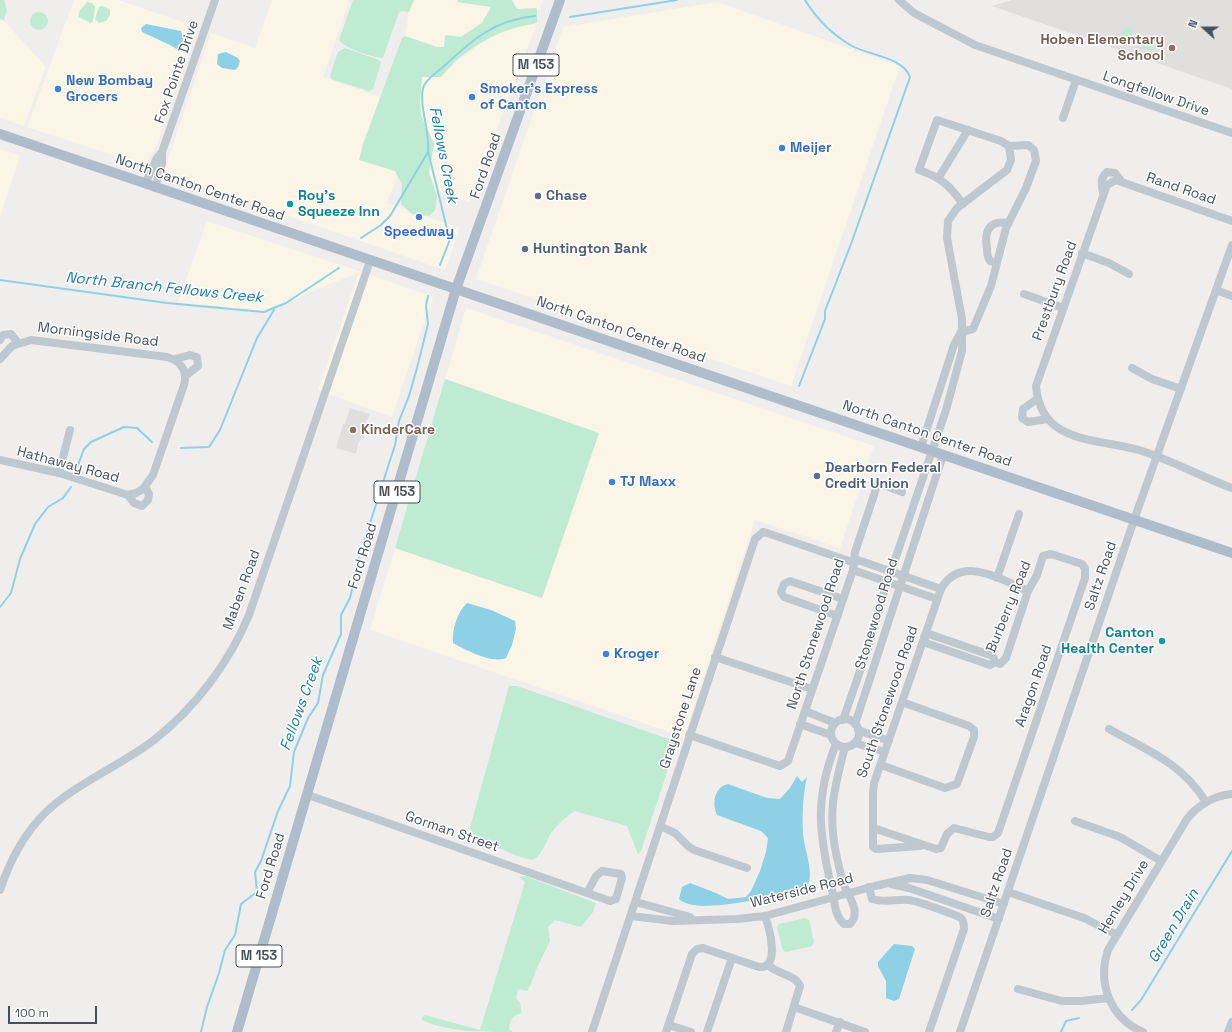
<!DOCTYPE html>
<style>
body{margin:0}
#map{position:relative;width:1232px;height:1032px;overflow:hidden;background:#f0eded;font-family:"Space Grotesk",sans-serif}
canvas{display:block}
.north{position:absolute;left:1184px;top:8px;width:40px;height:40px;-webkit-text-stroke:3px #fff;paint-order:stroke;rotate:291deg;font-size:11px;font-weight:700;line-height:16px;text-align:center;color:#475059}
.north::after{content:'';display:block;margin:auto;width:14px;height:18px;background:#475059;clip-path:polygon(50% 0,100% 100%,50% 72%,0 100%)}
.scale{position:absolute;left:8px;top:1006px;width:89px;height:18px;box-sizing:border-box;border:2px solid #475059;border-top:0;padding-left:5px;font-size:12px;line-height:14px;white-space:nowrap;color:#475059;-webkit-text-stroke:3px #fff;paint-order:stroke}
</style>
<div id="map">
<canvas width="1232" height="1032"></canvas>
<div class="north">N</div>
<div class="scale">100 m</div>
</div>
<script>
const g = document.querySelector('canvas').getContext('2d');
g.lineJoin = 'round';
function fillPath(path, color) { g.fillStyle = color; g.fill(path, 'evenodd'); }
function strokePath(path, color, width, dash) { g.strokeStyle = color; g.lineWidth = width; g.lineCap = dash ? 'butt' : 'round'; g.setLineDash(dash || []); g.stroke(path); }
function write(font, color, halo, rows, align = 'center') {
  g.font = font + ' "Space Grotesk",sans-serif'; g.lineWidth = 3; g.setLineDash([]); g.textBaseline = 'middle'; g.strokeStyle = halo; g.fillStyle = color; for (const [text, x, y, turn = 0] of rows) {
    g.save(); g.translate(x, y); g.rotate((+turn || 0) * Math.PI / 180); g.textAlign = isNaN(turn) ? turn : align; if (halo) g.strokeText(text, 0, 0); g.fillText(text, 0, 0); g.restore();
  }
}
fillPath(new Path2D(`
 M74,0H118L198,27L157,145L145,166L27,127Z
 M272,0H350L323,77L381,97L359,160L395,171L397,177L387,203L460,228L445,270L163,173L211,33L255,48Z
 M414,0H458V2L491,7L482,23L461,37L445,35V47H437L405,36L409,12Z
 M512,0H543L540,9H517Z
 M717,2L900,66L791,386L476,279L563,27Z
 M0,20L5,22L46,67L24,126L0,118Z
 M537,23L469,202L435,190L429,173L434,144L421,115L420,102L422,77L450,68L457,60L494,35L510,28Z
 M0,149L20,156L0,217Z
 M207,221L359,271L433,297L392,417L318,390L359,272L264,312L178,302Z
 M466,308L874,446L840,548L755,520L684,737L370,630L395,548L542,598L599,433L445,379Z`), '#faf5e7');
fillPath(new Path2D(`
 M1012,0H1232V89L992,6Z
 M350,408L370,414L364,427V433L365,434L364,439L362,438L358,444L356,454L336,448L343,424H345Z`), '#e1dfde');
fillPath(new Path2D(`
 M0,0H4L7,10L4,20L0,19Z
 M353,0H414L409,12L402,11L399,12L383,58C374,58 344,48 339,40Z
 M458,0H512L517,9L537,8V23C504,29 484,38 458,59C452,64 447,71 441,77H422L420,102L421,115L434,144L429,173L437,196L435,210L429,216L412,214L401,204L402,184L395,171L359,160L363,144L402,38L405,36L437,47H444L445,35L461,37L482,23L491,7L457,2Z
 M87,2L92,3L95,7L93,21L91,23L78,17L80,10Z
 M102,6L110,9V15L106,21L99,23L95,19L99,7Z
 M30 21a9 9 0 1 1 18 0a9 9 0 1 1-18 0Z
 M1126,27L1132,28L1130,40L1120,38Z
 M1142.5 44a5.5 5.5 0 1 1 11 0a5.5 5.5 0 1 1-11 0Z
 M345,48L379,60L381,63L373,89L369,91L331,79L330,76L338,52Z
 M445,379L599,433L542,598L395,548Z
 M509,686H517L677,742L641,851L638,854L627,826L575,811C565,817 558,824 551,833C545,843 544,853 533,860L520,857L473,837L470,828Z
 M525,876L596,903L593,912L581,927L555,920L548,927L550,941L536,970L531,984L527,991L518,989L516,998L520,1003L522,1013C512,1016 510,1019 509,1029L513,1032C484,1032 446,1032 422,1020V1017L425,1015L480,1030L525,882L519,877Z
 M805,918L809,920L814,942L812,946L786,952L783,950L777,928L779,924Z`), '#beebd1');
fillPath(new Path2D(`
 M146,24L181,31L183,39L180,51L170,45L142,32L141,28Z
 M226,52L238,58L240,61L238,67L235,70L222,68L217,64L218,54Z
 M467,603L491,610L515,621L516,629L512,645L506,658C492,664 466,650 453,643C452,630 457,612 467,603Z
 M797,776L802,782L807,777C803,794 802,815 803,833C804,850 815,872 807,888C782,894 697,917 679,899L682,887L690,883L716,893L728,899L746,897L751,891L760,871L766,852L768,838L761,831L717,815C712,804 714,787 728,784L767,798L780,799L790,788Z
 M894,944L912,946L915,949L899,999L894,1001L886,998V981L878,966V962Z`), '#8ed0e5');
strokePath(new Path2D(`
 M570,17L677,0
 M361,238L381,225L390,216L428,152
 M440,265L449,242V237L428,151C430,129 419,108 423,88C425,80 436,73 442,68C471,41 493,20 535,16
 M0,280L167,303L264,312L286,303L339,268
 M799,386L825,319V311L851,244L910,77C903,57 868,55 852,46C833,35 816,18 805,0
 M181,448L209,447L220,430L257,338L274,310
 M78,465L84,449L91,442L124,427L137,428L152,442
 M363,545L395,445L399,421L409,396L417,368L428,324L426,306L428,296
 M0,607L11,593L20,559L35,524L48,507L63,498L71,487
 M1132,1010L1141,1000L1232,851
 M201,1032L207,1007L219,973L225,950L235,935L241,904L257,892L255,872L261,861L278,811L290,786L294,752L308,718L318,703L323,675L341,634V615L350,598L359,558
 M1061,1032L1066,1021L1079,1018`), '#8ed0e5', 2);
strokePath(new Path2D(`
 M899,0L914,13L975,45L1232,133
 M1063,118L1076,80
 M162,152L215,0
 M939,177L968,130
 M145,184L157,158L162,152V164L155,188
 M1103,192C1101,184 1100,178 1107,172L1115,173L1122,182
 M1232,221L1116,180L1107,185L1036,386C1041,448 1103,437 1145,452C1175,462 1202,477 1232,488
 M1082,253L1109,263L1129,274
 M996,263L990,261C988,258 987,254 987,249C984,231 989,220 1008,223
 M1216,290L1232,296
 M1024,294L1063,308
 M0,340L3,335L11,334L18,343
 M0,359L12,346L31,340L167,357C180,361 188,370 184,385L153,475L143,489L136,493L128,495L59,473L0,460
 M175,359L190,355L197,357L198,366L185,376
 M1132,368L1152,379L1181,389
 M1037,399L1023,409L1022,418L1028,422L1048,419
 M921,447L954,345L961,332L973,329L991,286L1006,228L1026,188L1036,161L1034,150L1028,145L1009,146L1001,141L937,120L919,170C942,178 949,185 963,204
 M59,473L70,430
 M128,495L134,503L142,506L148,500L149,494L145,487
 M855,559L941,589
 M853,570L937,599
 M997,578L1019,514
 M838,616L784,597L781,592L784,584L790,581L843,599
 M929,634L993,656L995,662L990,665L926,643L924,637Z
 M715,657L812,689
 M805,711L835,723
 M831 733a14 14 0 1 1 28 0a14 14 0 1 1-28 0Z
 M843,720L868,648L885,589L946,410L962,351V319L947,238L948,221L957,208L1007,170L1011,160L1009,146
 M800,724L831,735
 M855,724L943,455
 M1109,729C1147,750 1182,763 1206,802
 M858,730L889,741
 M689,735L780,766L788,761L853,570L855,552L878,483L902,492
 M855,743L885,752
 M836,744C814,799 819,834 832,890C835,902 834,915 844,924H850C862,912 848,896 844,885C841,876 839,867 837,858C827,814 834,789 845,747
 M881,765L945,788L957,784L974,737V730L969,726L902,702
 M308,795L610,901L616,899L622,878L621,874L602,871L596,876L587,893
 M1075,821L1120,837L1161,861
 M660,826L675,833L688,846L694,850L747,868
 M873,828L936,849L941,848L947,834L954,828L989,837H993L998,833L1085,578V568L1082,564L1051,554L1043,556L1037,575L1028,591L1006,658L1000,664L995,662
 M920,846L876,849L873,847V793L874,783L941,589C961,554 1000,579 1028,591
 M891,884L909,888L999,919
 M869,887L872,899C884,903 896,899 909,900C914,900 957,915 961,918C964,921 964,925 964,929L929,1032
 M0,890C11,857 28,826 55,804C85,779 123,764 154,740C195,708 229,663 249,615L370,261
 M1008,892L1084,918L1117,935
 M636,902L690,917
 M631,916L673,921L737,919L765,916L875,886L910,878L927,880L1004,904
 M768,965C779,975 795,974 800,986L786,1032
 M1018,989L1062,1001H1081L1109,998
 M794,1007L865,1032
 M669,1025L691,1032
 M592,1032L755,539L763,532L767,533L855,563
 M666,1032L692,954L697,949L703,948L759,967C781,969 769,927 765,916
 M707,1032L732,958
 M836,1032L840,1022
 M960,1032L1134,520L1232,245
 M1143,1032C1110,1018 1097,983 1108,950L1187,819C1199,804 1213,796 1232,794
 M1228,1032L1232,1022`), '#bfc7cf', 8);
strokePath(new Path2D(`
 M0,134L1232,553
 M237,1032L456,289L560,0`), '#afbccb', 10);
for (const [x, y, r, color] of [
 [1172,48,4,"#8d6e63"],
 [58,89,4,"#3f7fe0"],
 [472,97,4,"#3f7fe0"],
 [782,148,4,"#3f7fe0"],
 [538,196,4,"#5c6f8a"],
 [290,204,4,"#0f9aa8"],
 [419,217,4,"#3f7fe0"],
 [525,249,4,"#5c6f8a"],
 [353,430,4,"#8d6e63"],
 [817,476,4,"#5c6f8a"],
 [612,482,4,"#3f7fe0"],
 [1162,641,4,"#0f9aa8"],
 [606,654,4,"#3f7fe0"]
]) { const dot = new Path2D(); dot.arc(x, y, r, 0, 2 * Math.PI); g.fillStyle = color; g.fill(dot); strokePath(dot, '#fff', 1.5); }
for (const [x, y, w] of [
 [536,65,46],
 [397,492,46],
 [259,956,46]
]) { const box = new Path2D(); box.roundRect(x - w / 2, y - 11, w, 22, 3); g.fillStyle = '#fff'; g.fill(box); strokePath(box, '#475059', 1); }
write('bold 13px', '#475059', null, [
 ["M 153",536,65],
 ["M 153",397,492],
 ["M 153",259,956]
]);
write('bold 14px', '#785e54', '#fff', [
 ["Hoben Elementary",1164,40],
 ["School",1164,56],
 ["KinderCare",361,430,"left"]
], 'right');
write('14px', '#475059', '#fff', [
 ["Fox Pointe Drive",177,72,-71],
 ["Longfellow Drive",1156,94,19],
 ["Ford Road",486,166,-71],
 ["North Canton Center Road",200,188,19],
 ["Rand Road",1181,189,19],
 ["Prestbury Road",1055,291,-70],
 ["North Canton Center Road",621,330,19],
 ["Morningside Road",98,335,7],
 ["North Canton Center Road",927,434,19],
 ["Hathaway Road",68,465,15],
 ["Ford Road",363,556,-73],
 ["Saltz Road",1101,576,-71],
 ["Maben Road",242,590,-70],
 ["Burberry Road",1009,607,-68],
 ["Stonewood Road",877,614,-73],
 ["North Stonewood Road",816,634,-72],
 ["Aragon Road",1034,686,-71],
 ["South Stonewood Road",888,702,-71],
 ["Graystone Lane",681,718,-72],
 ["Gorman Street",452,832,19],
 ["Ford Road",271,866,-73],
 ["Saltz Road",997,883,-71],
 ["Waterside Road",802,891,-14],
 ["Henley Drive",1124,897,-59]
]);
write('bold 14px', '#366cbe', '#fff', [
 ["New Bombay",66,81],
 ["Grocers",66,97],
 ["Smoker's Express",480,89],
 ["of Canton",480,105],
 ["Meijer",790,148],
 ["Speedway",419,232,"center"],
 ["TJ Maxx",620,482],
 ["Kroger",614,654]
], 'left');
write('bold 14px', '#0d838f', '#fff', [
 ["Roy's",298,196],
 ["Squeeze Inn",298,212],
 ["Canton",1154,633,"right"],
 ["Health Center",1154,649,"right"]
], 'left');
write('bold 14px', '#4e5e75', '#fff', [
 ["Chase",546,196],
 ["Huntington Bank",533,249],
 ["Dearborn Federal",825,468],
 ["Credit Union",825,484]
], 'left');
write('italic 15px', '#167c9e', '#fff', [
 ["Fellows Creek",443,155,79],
 ["North Branch Fellows Creek",164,288,6],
 ["Fellows Creek",302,704,-70],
 ["Green Drain",1174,926,-59]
]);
</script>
